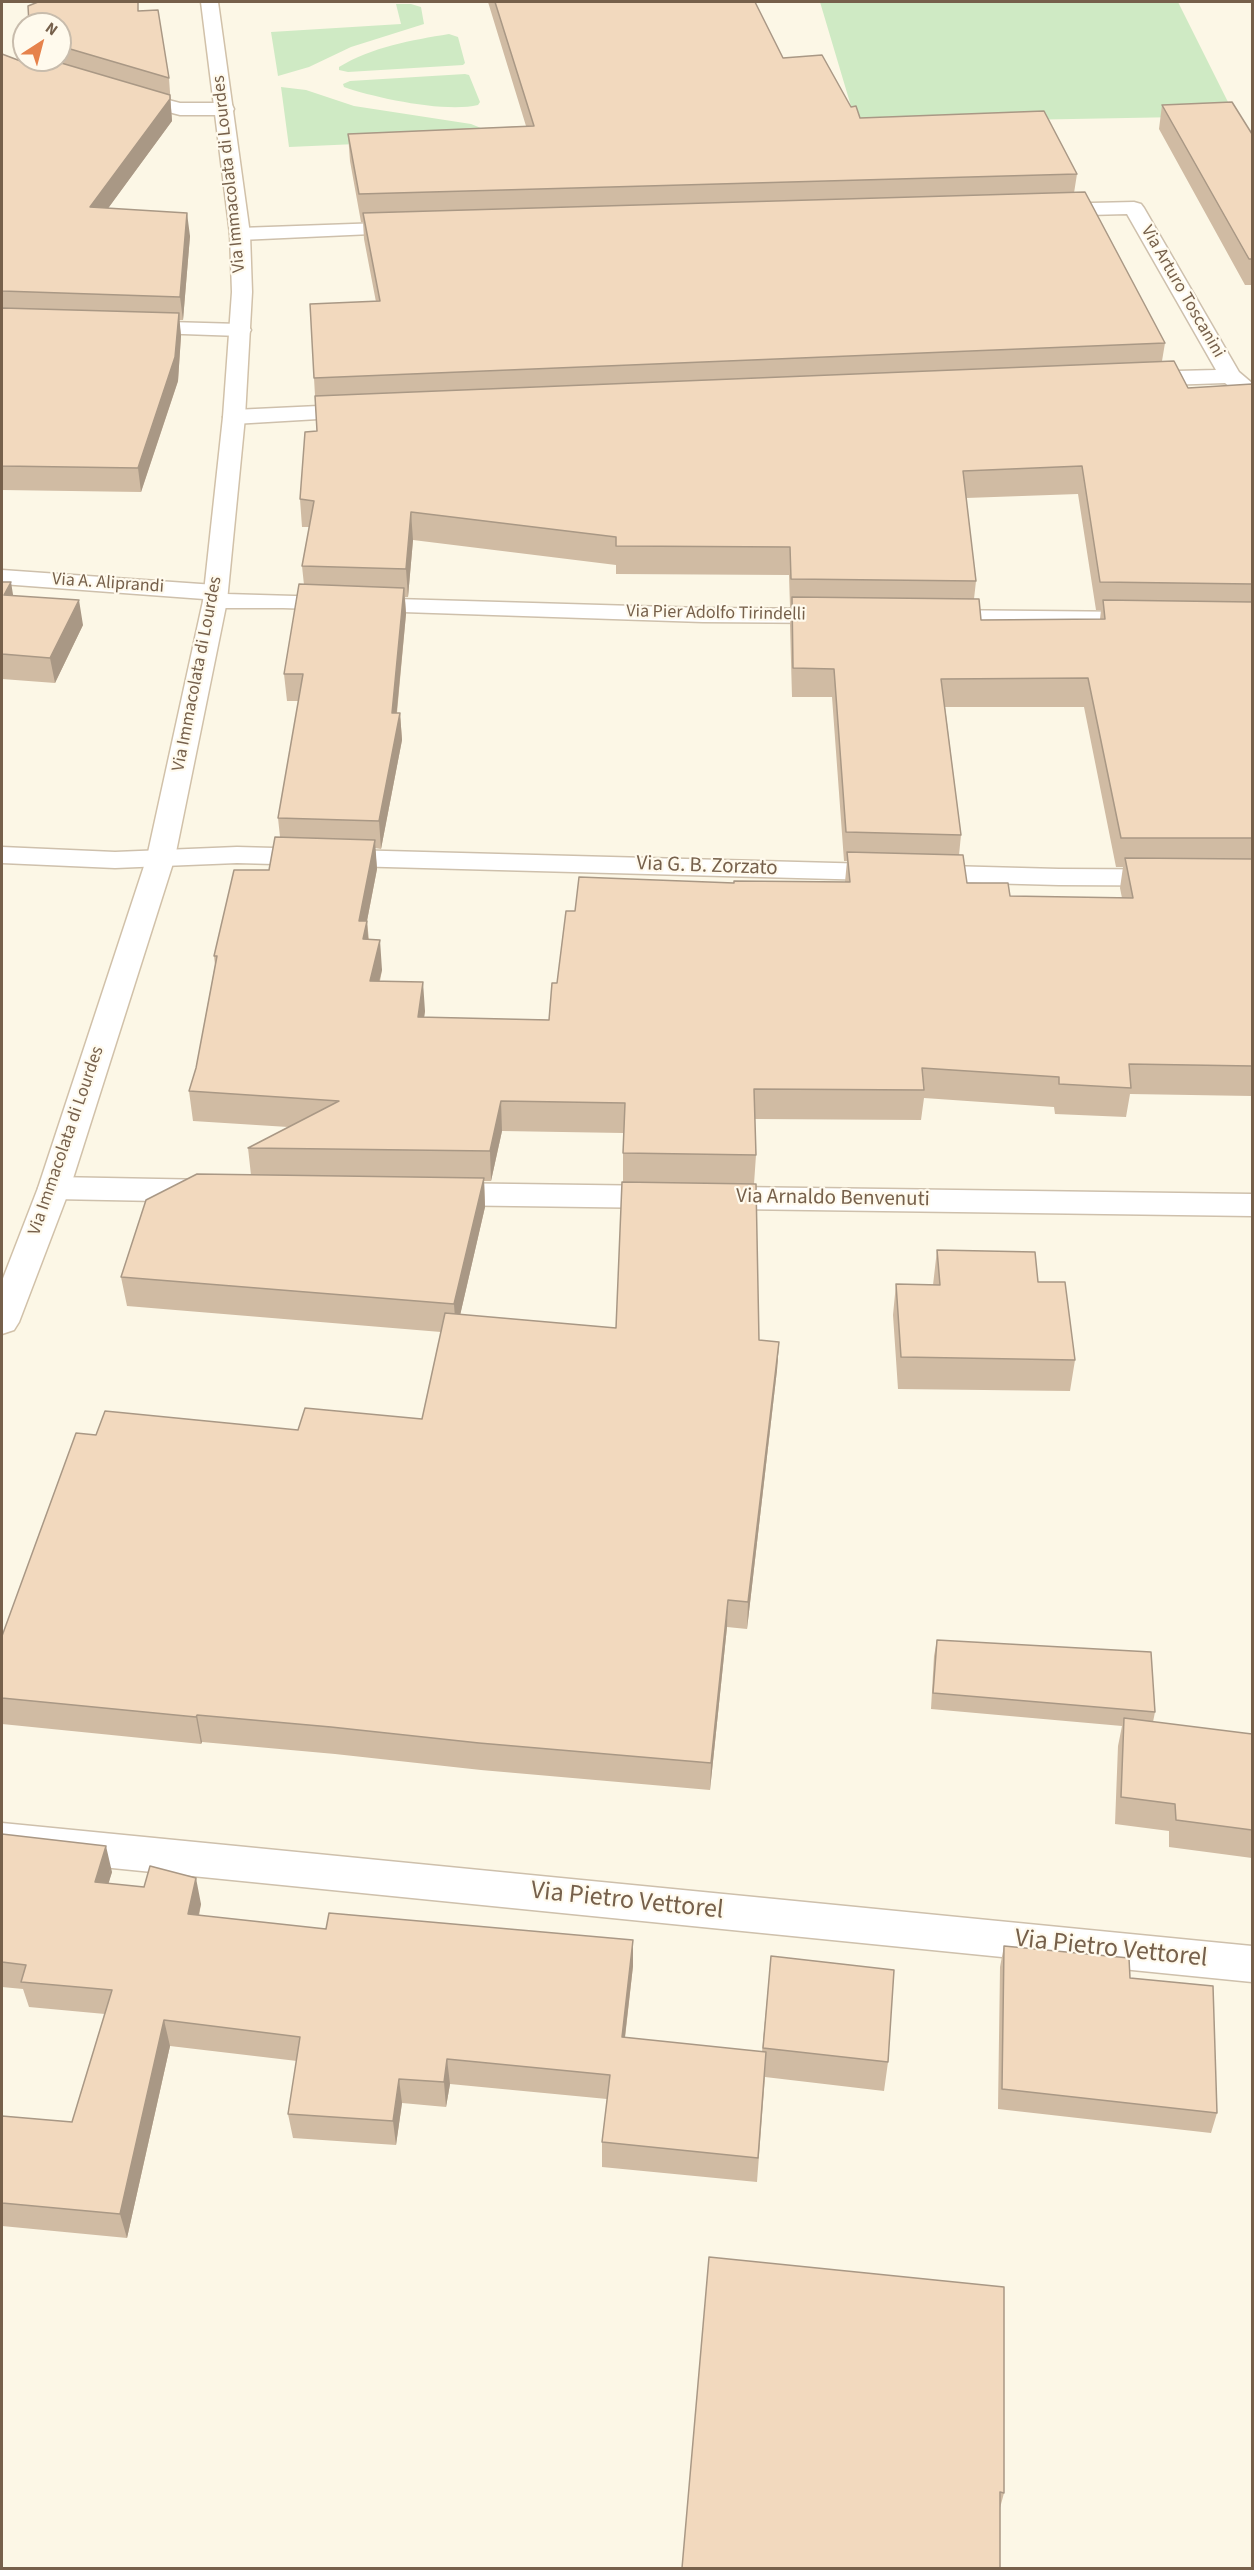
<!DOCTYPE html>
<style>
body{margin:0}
#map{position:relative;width:1254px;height:2570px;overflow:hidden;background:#fcf7e6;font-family:"Source Sans 3",sans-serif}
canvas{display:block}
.frame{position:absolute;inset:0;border:3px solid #76604b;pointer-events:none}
.north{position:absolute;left:12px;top:12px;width:60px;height:60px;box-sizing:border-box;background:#fffaed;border:2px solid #c8bcac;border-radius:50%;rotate:36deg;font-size:16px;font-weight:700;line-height:24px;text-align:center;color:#76604b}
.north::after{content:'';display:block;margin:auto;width:21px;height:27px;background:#e6824b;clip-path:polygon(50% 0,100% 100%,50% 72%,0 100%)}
</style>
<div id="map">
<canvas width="1254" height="2570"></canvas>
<div class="frame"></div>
<div class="north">N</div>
</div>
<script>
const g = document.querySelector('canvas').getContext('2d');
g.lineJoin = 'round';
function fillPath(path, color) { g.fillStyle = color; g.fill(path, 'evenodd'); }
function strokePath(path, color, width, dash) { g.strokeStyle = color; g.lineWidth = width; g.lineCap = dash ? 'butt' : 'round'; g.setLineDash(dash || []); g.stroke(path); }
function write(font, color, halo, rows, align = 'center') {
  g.font = font + ' "Source Sans 3",sans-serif'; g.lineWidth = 4.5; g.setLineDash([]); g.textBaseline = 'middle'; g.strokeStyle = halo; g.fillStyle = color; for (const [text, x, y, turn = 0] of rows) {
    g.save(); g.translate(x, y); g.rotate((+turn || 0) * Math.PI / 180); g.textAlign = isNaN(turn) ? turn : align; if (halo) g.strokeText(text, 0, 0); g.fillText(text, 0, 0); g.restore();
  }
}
fillPath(new Path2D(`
 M820,2H1178L1235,116L856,123Z
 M396,4H411L421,7L424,24L351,47L309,67L278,76L271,32L401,24Z
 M449,34L458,37L465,63L463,65L348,72L339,70V67C372,47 412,40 449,34Z
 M465,74L469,75L480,102L478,105C446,113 375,98 344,87L343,84L350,81Z
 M281,87L306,90L354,106L471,124L486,130L492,138L289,147Z`), '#cfeac4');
const street = new Path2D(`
 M130,90L180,103H225L232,105L234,109L232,113L225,115H180L123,100L121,96L123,92Z
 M1134,202L1141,204L1144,208L1239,372L1252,383V401L1244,399L1225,383L1138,386L1130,384L1127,379L1130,374L1138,372L1216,370L1127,214L1049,216L1042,214L1039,210L1042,206L1049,204Z
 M409,222L416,224L419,228L416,232L240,240L233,238L230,234L233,230L240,228Z
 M134,321L240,324L248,325L251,330L248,335L240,336L126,332L123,327L126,322Z
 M361,404L369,406L372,411L369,416L234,424L226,422L223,417L226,412L234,410Z
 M2,570L215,585L224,587L226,594L703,608L837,609L846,611L849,616L846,621L837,623L703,622L283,608H215L206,606L203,601L204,599L2,584Z
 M936,610L1137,612L1146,614L1149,619L1146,624L1137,626L936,624L927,622L924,617L927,612Z
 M2,847L115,852L237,847L1059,869L1252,870V886L1059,885L237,863L115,868L2,863Z
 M54,1177L211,1180L222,1183L227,1191L222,1199L211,1202L54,1199L43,1196L38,1188L43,1180Z
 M440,1183L1252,1194V1216L440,1205L429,1202L424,1194L429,1186Z
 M2,1823L1252,1946V1982L2,1857Z`);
const secondary = new Path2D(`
 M201,2H218L250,234L252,292L245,417L227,601L175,857L70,1188L19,1322L14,1330L2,1334V1281L38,1188L147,857L203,601L223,417L232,292L230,234Z`);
strokePath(street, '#cec0ac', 3);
strokePath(secondary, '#d1c1a9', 3);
fillPath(street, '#fff');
fillPath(secondary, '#fff');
fillPath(new Path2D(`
 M488,2H737L783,58L851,107L860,118L1077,174L1074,193L1165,343L1162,361L1188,388L1252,384V1096L1130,1094L1126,1117L1055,1114L1054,1107L924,1098L921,1120L755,1119L756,1155L754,1184L759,1340L779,1342L777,1370L747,1629L727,1627L710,1790L481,1770L335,1754L202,1742L201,1744L2,1724V1636L96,1435L298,1430L422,1419L441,1332L127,1306L121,1277L251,1175L248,1148L288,1127L193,1121L189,1091L196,1068L215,965L214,956L269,870L280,837L278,818L299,701H287L284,674L304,585L302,566L309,527H302L300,499L317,431L314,378L376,302L364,239L363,222H361L350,161L348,134L526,126ZM1078,494L1096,610H1101L1100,619L981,620L974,599L976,581L966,498ZM413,540L616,565V574L789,575L790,607H791L790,625L792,697H832L844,861H847L845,882L734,883L575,911L549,1020L424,1017L425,1011L380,981L382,970L369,940L367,921L377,869L375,848L381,849L402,740L400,713H397L406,614L405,597H408ZM945,707H1084L1116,867H1123L1120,888L1122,898L1010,896L967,883L959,855L961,835ZM502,1131L623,1133V1182L616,1328L460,1315L485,1207L484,1181H491Z
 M139,11L169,78L172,121L108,208L190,236L183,320H179L181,336L178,381L141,492L2,490V54L31,65V60H60V24Z
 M1162,105L1252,134V288L1251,285H1245L1159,129Z
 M2,582L13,596L83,625L55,683L2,679Z
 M937,1250L1038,1282L1075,1360L1070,1391L898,1389L893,1315L896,1284L933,1285Z
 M937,1640L1155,1712L1153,1722L1252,1734V1858L1169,1847V1831L1115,1824L1118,1746L1122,1726L931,1709L934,1656Z
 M2,1834L112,1872L108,1884L201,1904L199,1916L326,1929L633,1940V1966L625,2038L762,2052L771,1956L888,2062L884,2091L765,2077L757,2182L602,2167V2142L607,2099L450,2084L446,2107L402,2103L396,2145L293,2138L288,2114L297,2061L170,2046L127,2238L2,2226V2116L72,2122L105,2014L29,2007L23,1989L2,1987Z
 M1004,1946L1130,1978L1217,2113L1211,2133L998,2109L1000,1967Z
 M709,2257L1004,2493L1000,2508Z`), '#d0bba3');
fillPath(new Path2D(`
 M170,95L172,121L93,229L90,207Z
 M187,213L190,236L183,320L180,297Z
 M179,313L181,336L178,381L141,492L138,468Z
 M411,512L413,540L408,597L406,569Z
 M11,582L15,607L4,595Z
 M404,588L406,614L394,740L392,713Z
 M79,600L83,625L55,683L50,658Z
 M400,713L402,740L381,849L379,821Z
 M375,840L377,869L365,931L367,921L369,951L366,969L359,921Z
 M380,940L382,970L372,1010L370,981Z
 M423,982L425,1011L420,1047L418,1017Z
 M501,1101L502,1131L491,1181L490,1151Z
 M484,1178L485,1207L456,1333L454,1304Z
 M779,1342L777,1370L747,1629L748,1602Z
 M728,1600L727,1627L710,1790L711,1763Z
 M197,1715L202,1742L201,1744L196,1717Z
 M106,1846L112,1872L101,1908L95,1882Z
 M196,1878L201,1904L193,1940L188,1914Z
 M633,1940V1966L622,2062V2037Z
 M164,2020L170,2046L127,2238L120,2214Z
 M447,2059L450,2084L446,2107L444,2082Z
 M399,2079L402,2103L396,2145L393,2121Z`), '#a99885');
const building = new Path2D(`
 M38,2H138V11L158,10L169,78L60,46V24H29L28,6Z
 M495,2H755L783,58L822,55L851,107L856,106L860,118L1044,111L1077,174L359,194L348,134L534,126Z
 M2,54L31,65V60H51L170,95V99L90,207L187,213L180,297L2,291Z
 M1232,102L1252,134V259H1249L1162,105Z
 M1085,192L1165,343L314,378L310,304L380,301L363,213Z
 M2,308L179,313L175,357L138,468L2,466Z
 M1174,361L1188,388L1252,384V584L1100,582L1082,466L963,471L976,581L791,579L790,547L616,546V537L411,512L406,569L302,566L314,501L300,499L305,432L317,431L315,396Z
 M2,582H11L4,595L79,600L50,658L2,654Z
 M299,584L404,588L392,713H400L379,821L278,818L303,674H284Z
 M792,597L979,599L981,620L1105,619L1103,600L1252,602V838H1121L1088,678L941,679L961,835L846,832L834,669L793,668Z
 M275,837L375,840L359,921H367L363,939L380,940L370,981L423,982L418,1017L549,1020L552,983H557L566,911H575L579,877L734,883V881L850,882L847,852L963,855L967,883H1008L1010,896L1133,898L1125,858L1252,859V1066L1129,1064L1131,1088L1059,1084V1077L922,1068L924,1090L754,1089L756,1155L623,1153L625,1103L501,1101L490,1151L248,1148L339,1101L189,1091L196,1068L217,956H214L234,870H269Z
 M197,1174L484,1178L454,1304L121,1277L146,1200Z
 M622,1182L756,1184L759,1340L779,1342L748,1602L728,1600L711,1763L479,1743L331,1727L197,1715L196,1717L2,1698V1636L76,1433L96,1435L105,1411L298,1430L305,1408L422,1419L445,1313L616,1328Z
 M937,1250L1035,1252L1038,1282H1065L1075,1360L901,1357L896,1284L940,1285Z
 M937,1640L1151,1652L1155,1712L933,1693Z
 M1124,1718L1252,1734V1830L1176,1820L1175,1804L1121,1797Z
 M2,1834L106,1846L95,1882L144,1887L150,1866L196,1878L188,1914L326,1929L329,1913L633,1940L622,2037L766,2052L758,2158L602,2142L610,2075L447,2059L444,2082L399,2079L393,2121L288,2114L300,2037L164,2020L120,2214L2,2203V2116L72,2122L112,1990L21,1982L26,1965L2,1962Z
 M1004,1946L1129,1958L1130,1978L1213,1986L1217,2113L1002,2089Z
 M771,1956L894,1970L888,2062L763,2048Z
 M709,2257L1004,2287V2493L1000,2492V2568H682Z`);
fillPath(building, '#f2d9be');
strokePath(building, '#a99885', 1.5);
write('18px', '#76604b', '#fffaed', [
 ["Via Immacolata di Lourdes",230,174,-96],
 ["Via Arturo Toscanini",1182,292,60],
 ["Via A. Aliprandi",108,584,4],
 ["Via Pier Adolfo Tirindelli",716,614,1],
 ["Via Immacolata di Lourdes",198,674,-79],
 ["Via Immacolata di Lourdes",67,1141,-71]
]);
write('21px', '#76604b', '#fffaed', [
 ["Via G. B. Zorzato",707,867,2],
 ["Via Arnaldo Benvenuti",833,1199,1]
]);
write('26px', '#76604b', '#fffaed', [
 ["Via Pietro Vettorel",627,1902,6],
 ["Via Pietro Vettorel",1111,1950,6]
]);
</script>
